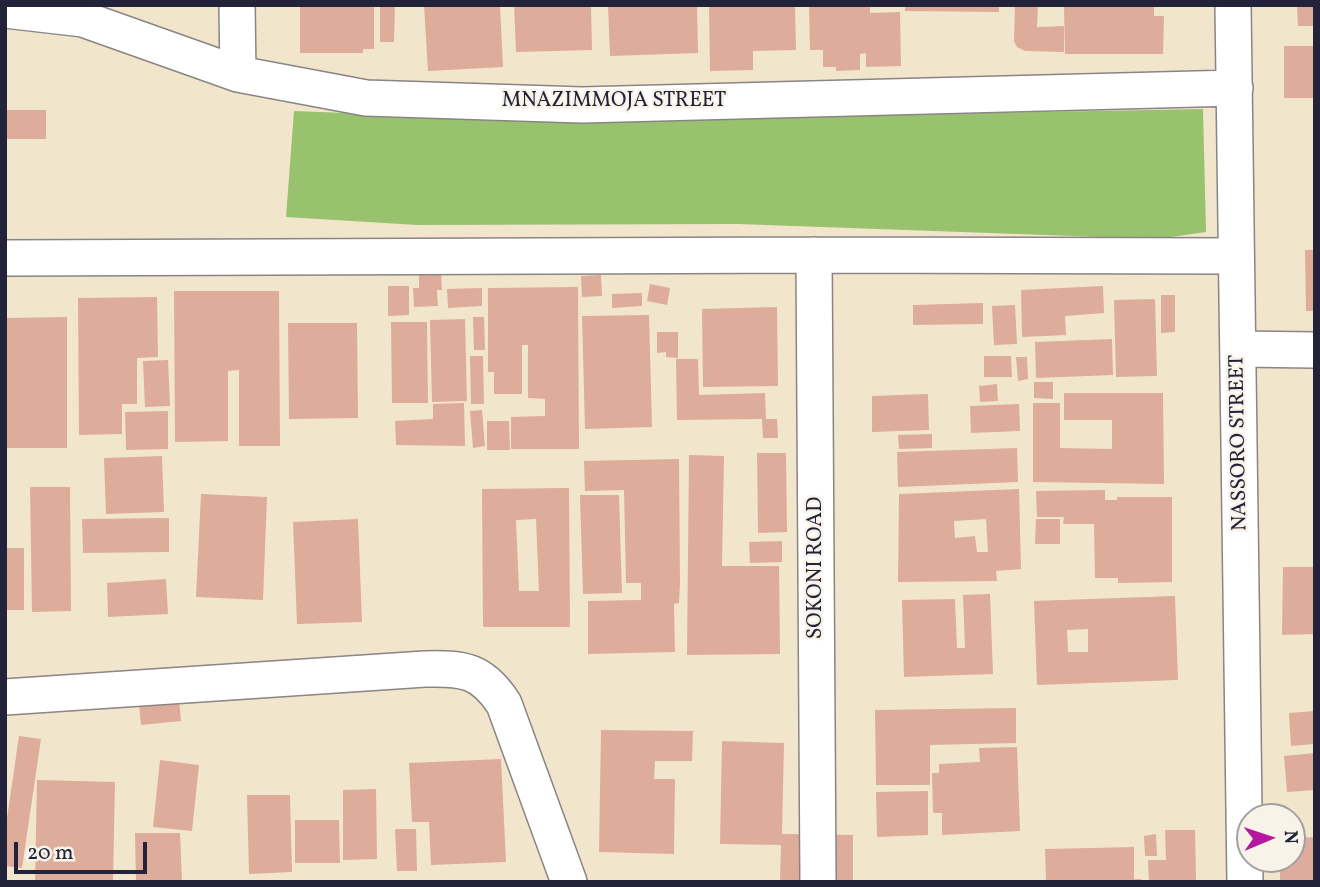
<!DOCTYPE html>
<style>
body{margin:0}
#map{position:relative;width:1320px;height:887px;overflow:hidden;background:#f1e6cc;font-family:Vollkorn,serif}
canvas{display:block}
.frame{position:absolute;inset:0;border:7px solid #22223b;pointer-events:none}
.north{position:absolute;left:1236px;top:803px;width:70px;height:70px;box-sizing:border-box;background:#f7f3e8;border:2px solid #a29fa3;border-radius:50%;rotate:88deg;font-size:19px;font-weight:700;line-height:28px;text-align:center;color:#22223b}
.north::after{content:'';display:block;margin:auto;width:24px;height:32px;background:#b5179e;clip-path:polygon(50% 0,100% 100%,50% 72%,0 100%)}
.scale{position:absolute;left:14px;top:842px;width:133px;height:32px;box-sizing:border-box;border:4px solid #22223b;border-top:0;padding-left:9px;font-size:21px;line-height:24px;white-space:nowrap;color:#22223b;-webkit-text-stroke:5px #f7f3e8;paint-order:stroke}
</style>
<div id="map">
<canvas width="1320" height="887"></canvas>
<div class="frame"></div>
<div class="north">N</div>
<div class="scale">20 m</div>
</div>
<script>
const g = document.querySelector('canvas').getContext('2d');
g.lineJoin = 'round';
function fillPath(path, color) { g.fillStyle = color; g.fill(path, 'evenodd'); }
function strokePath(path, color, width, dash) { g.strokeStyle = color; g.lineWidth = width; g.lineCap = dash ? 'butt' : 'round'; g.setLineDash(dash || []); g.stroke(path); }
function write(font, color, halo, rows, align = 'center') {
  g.font = font + ' Vollkorn,serif'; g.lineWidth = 5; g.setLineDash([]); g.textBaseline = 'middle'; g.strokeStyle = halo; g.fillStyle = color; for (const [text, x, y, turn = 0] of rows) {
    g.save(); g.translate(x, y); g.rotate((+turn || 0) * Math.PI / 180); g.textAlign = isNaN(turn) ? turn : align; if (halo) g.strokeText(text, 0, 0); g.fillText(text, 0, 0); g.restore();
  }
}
fillPath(new Path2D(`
 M1203,109L1206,232L1157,239L738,224L417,225L286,217L294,111L549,121Z`), '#99c26f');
fillPath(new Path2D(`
 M300,5H374V49H363V53H300Z
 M380,5H395L394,42H380Z
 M424,5H500L503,67L428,71Z
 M514,5H591L592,50L516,52Z
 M608,5H697L698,53L610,56Z
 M709,5H795L796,50L753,51V70L710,71Z
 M809,5H830V7L870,6V13L900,12L901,66L866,67V53L860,54V70L836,71V67H823V50H810Z
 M905,5H999V12L905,11Z
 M1015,5H1038L1037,27L1064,26V52L1025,51L1017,47L1014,41Z
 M1064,5H1154V16H1164L1163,54H1065Z
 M1297,5H1315V26H1298Z
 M1284,46H1315V98H1284Z
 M5,110H46V139H5Z
 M1305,250H1315V311H1306Z
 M441,270L442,290H437L438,306L414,307L413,288H419V272Z
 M601,275L602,296L582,297L581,276Z
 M650,284L670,288L667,305L647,301Z
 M388,286H409V315L388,316Z
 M1103,286L1104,313L1065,316L1066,335L1022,337L1021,290Z
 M578,287L579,449H511V417L545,416V399L528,398V345H522V394H494V372H488V288Z
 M482,288V306L448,308L447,289Z
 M174,291H279L280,446H239V370L228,371V441L175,442Z
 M642,293V306L612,308V294Z
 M1161,295H1175V332L1161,333Z
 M157,297L158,357L137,358V404H122V434L79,435L78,298Z
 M1155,299L1157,376L1116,377L1114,300Z
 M983,303V324L913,325V305Z
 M1015,305L1017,344L994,345L992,306Z
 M777,307L778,386L703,387L702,309Z
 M649,315L652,427L585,429L582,316Z
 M67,317V448H5V318Z
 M473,317H484L485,350H474Z
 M465,319L467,401L432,402L430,320Z
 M391,322H427L428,403H392Z
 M288,323H357L358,418L289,419Z
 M657,332H678V358L666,357V352L657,353Z
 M1112,339L1113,375L1036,378L1035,342Z
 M470,356H483L484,404H471Z
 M984,356H1011L1012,377H984Z
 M1016,357H1027L1028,379L1018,381Z
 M676,359H698L699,395L765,393L766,419H777L778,438H763L762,419L677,420Z
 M168,360L170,406L145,407L143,361Z
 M1034,382H1053V399L1034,398Z
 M997,384L998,401L980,402L979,386Z
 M1064,393H1163L1164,484L1033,482V403H1060V448L1112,449V420H1064Z
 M928,394L929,430L872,432V396Z
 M464,403L465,446L396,445L395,421L433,419V404Z
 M1019,404L1020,431L971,433L970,406Z
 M482,410L485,446L473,448L470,411Z
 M168,411V449L126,450L125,412Z
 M487,421H509L510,450H487Z
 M932,434V448L899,449L898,435Z
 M1017,448L1018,482L898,487L897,452Z
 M757,453H786L787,532L758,533Z
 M689,455L724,456L722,566H779L780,654L687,655Z
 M162,456L164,512L106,514L104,458Z
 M679,459L680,582L679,603L674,604L675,652L588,654V601L641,600V583H626L624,490L585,491L584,461Z
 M30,487H70L71,611L32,612Z
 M569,488L570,627H483L482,489ZM536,519L539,591H519L516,520Z
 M1019,489L1021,569L996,571L997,581L898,582L899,494ZM986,519L988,552H977L975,536L955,538L954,521Z
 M1105,490V500H1117V497H1172V582L1118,583V578H1095L1094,524H1063L1064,517H1037L1036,491Z
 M201,494L267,497L263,600L196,597Z
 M580,495H619L622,593L583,594Z
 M169,518V552L83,553L82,519Z
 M358,519L362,622L297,624L293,522Z
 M1036,519H1060V544H1035Z
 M782,541V562L750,563L749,542Z
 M5,548H24V610H5Z
 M1283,567H1315V634L1282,635Z
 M166,579L168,614L108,617L107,583Z
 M990,594L993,674L904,677L902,600L955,599L957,648H965L963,595Z
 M1175,596L1178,680L1037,685L1034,601ZM1088,629V652H1068L1067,630Z
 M179,700L181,721L141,725L139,704Z
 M1016,708V743L930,745V785H876L875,710Z
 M1315,711V744L1291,746L1289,713Z
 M601,730L693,731L692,761H655L654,779H675L674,854L599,852Z
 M19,736L41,739L22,868L5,866V832Z
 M722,741L784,743L782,834L853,835V882H780L781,845L720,844Z
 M1017,747L1020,831L942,835V813H933L932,773H939V764L980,762L979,748Z
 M1315,753V790L1287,792L1284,756Z
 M501,759L506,862L431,865L429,822H412L409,763Z
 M160,760L199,765L192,831L153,827Z
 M37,780L115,782L113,882H35Z
 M376,789L377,859L343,860V790Z
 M928,791V835L877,837L876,792Z
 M247,795H290L292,872L249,874Z
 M295,820H339L340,863H295Z
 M395,829H416L417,871H397Z
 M1165,830H1195L1196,880L1149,882L1148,860H1166Z
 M135,833H180L182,882H136Z
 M1156,834L1157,856H1145L1144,836Z
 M1315,837V882H1280V859H1292V838Z
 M1134,847V879H1141V882H1046L1045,849Z`), '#ddac9b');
const street = new Path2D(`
 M237,5L238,74
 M1233,5L1245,882
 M5,10L83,19L238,74L366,98L582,105L1235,88
 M814,255L818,882
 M5,258L814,255L1236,256
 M1238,349L1315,350
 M5,697L425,669C464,668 482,670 504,704L569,882`);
strokePath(street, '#8a8484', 38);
strokePath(street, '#fff', 35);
write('21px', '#22223b', '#f7f3e8', [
 ["MNAZIMMOJA STREET",614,102],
 ["NASSORO STREET",1240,443,-91],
 ["SOKONI ROAD",817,568,-90]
]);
</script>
